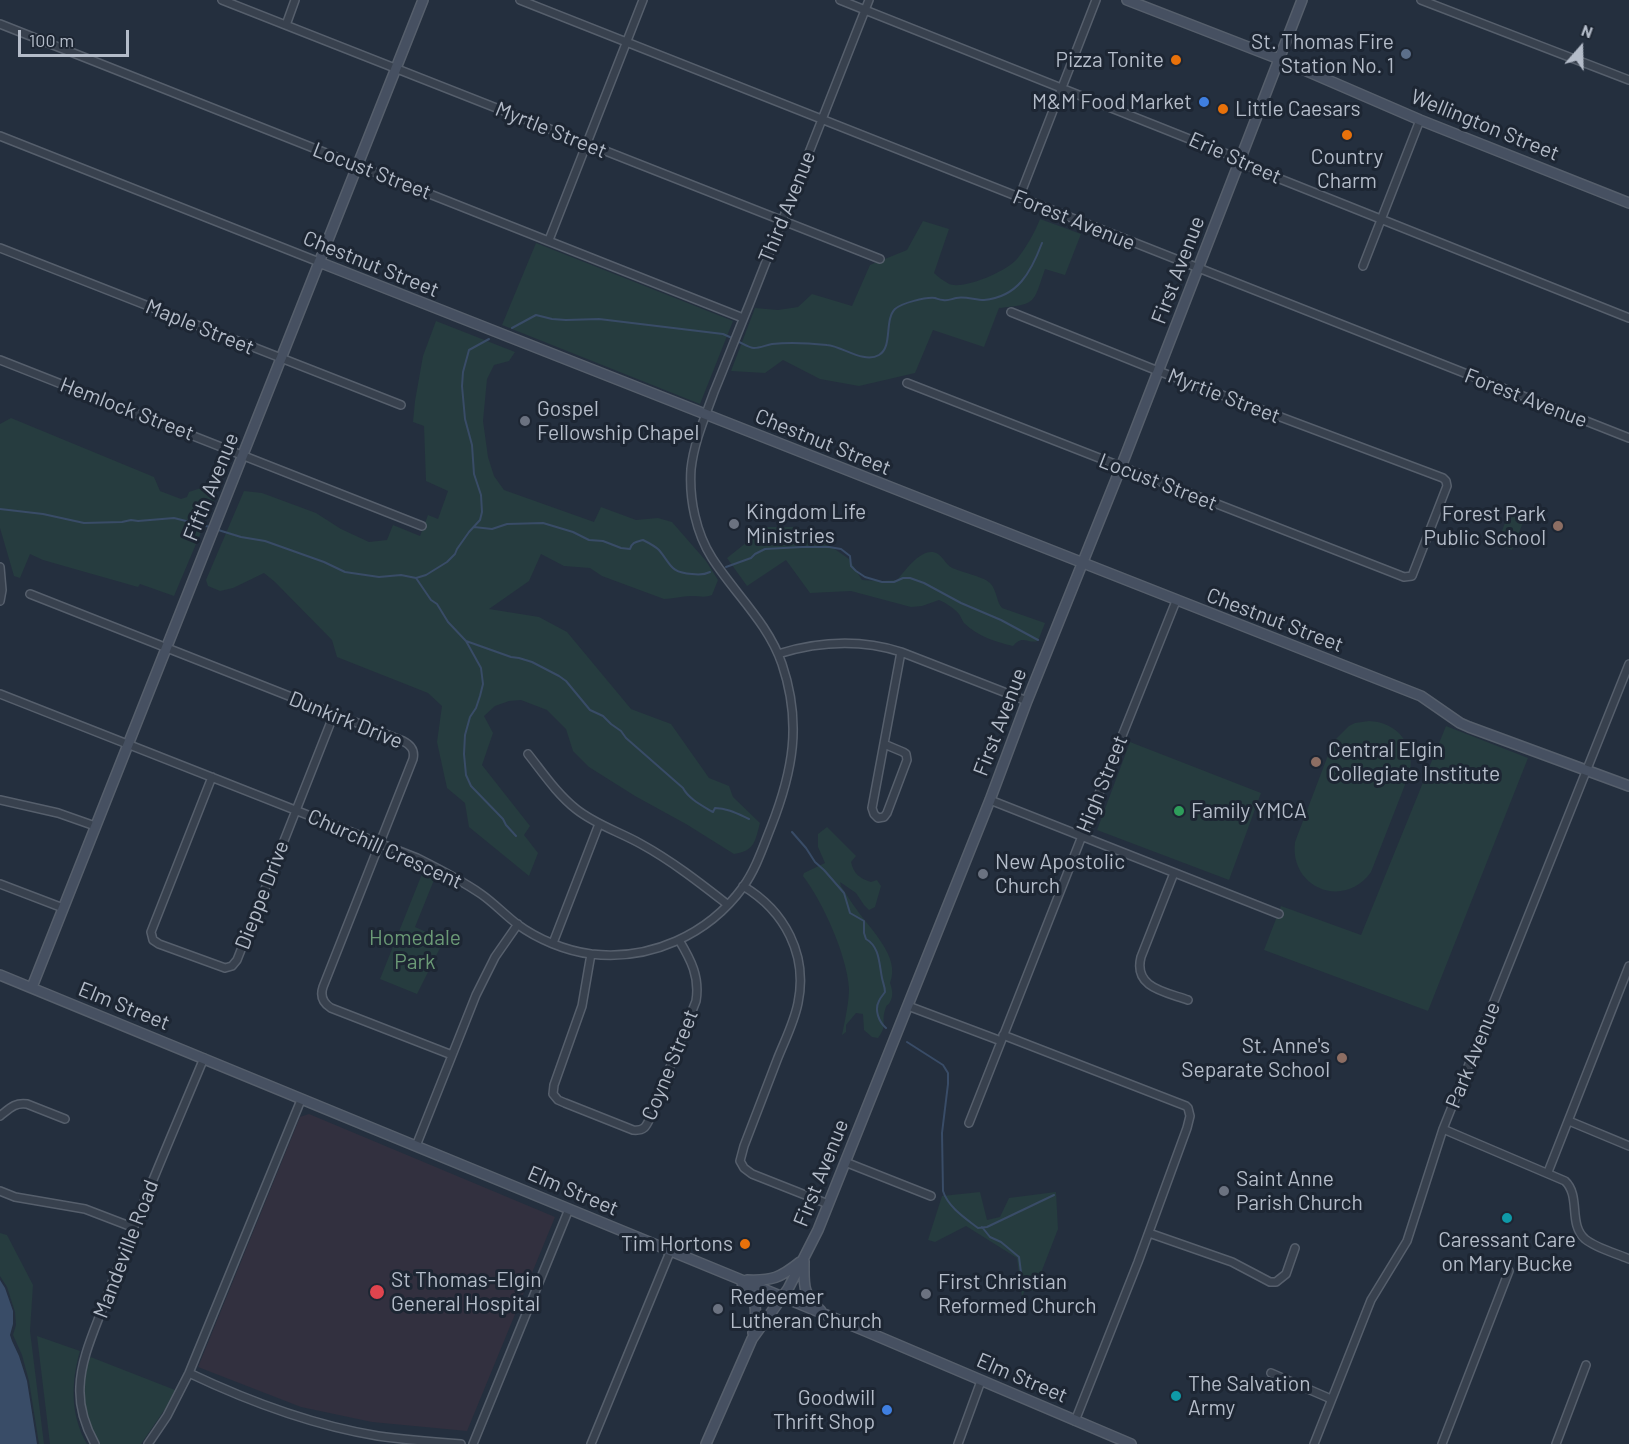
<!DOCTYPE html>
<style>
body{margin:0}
#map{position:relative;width:1629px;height:1444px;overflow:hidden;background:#242f3e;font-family:Barlow,sans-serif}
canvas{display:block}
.north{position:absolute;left:1551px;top:18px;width:60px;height:60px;-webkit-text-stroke:4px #1d2633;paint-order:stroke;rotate:20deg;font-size:16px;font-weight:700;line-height:24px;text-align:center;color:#b4bcc9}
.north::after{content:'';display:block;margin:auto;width:21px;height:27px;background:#b4bcc9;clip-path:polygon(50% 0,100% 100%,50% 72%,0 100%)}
.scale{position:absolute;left:18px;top:30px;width:111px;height:27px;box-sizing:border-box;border:3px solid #b4bcc9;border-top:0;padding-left:8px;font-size:18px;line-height:21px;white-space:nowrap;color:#b4bcc9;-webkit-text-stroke:4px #1d2633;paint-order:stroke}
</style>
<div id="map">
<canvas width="1629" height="1444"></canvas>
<div class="north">N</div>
<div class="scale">100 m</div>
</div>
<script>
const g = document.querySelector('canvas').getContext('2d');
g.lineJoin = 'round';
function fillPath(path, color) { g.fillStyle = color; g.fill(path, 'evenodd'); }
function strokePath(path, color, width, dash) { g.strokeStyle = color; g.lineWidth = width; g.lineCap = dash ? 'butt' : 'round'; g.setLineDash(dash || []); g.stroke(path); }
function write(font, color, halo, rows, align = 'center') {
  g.font = font + ' Barlow,sans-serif'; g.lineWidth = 6; g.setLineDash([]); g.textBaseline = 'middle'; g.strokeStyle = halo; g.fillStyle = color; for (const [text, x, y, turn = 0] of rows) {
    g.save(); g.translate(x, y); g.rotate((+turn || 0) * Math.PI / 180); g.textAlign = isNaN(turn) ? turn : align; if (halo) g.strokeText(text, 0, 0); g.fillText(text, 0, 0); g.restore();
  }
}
fillPath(new Path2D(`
 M309,1114L555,1217L467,1431L372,1422L301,1407L198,1367L300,1117Z`), '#32303f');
fillPath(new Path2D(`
 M1040,219L1081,234L1065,275L1045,269C1033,304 1037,304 999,308L984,347L933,330L915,373L859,386L820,379L783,360L765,373L731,371L755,308L778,310L798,307L812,294L852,306L870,265L907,250L923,221L949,229L934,273C938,277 944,281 949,284C964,290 1007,271 1017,259C1027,246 1034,234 1040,219Z
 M536,243L733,321L700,404L502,325Z
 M436,321L515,352L509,361L494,365L487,379L483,421L488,457L494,476L504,490L594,522L601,507L636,520L658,518L672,522L706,561L718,580L712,595C705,598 699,596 691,596C682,596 673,599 664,599L602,576L590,568L564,566L541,554L529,581L489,609L539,617L567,632L631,709L671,724L709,778L729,786L733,797L760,823C755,841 755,851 734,854L686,824L635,796L589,767L573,751L566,729L547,710L521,700L509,701L495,706L484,716L493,733L482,765L530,826L524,835L538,853L529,876L469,827L465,803L447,788L437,742L442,706L428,693L337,657L332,640L275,582L264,573L233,588L220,591L208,586L206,580L244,491L262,493L316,513L341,529L369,542L387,540L393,525L420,536L428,515L438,519L448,491L426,481L424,426L413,422L415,401L423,356Z
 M11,418L154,477L160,491L181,499L187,497L189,492L201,488L215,499L174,596L140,584L138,587L43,560L30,554L20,578L14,576L0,528V424Z
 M1508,515L1524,520L1512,550L1497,544Z
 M766,527H797L826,543L849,559L862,580L880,581L897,580C906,570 923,545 938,554C945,559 947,567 955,569C964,573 984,577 990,583C997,590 996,601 1002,608L1045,623L1038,641C1027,644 1023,634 1013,646C996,642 977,636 964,623C962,620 961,617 959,614C954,608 946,603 939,600L922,606L911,607L851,591L810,593L786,560L747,586L727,558Z
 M1369,721C1397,722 1415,744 1410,772L1371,872C1344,910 1289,888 1295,842L1333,742L1349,726L1355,723Z
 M1446,726L1528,758L1428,1011L1264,950L1281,906L1361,935Z
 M1130,742L1261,793L1229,880L1097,830Z
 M827,827L856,856L851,862C854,874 859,878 871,882L877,880L881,886L875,907L869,910L864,905L856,893L840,882L841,886C846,894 851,902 857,910C870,929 901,957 890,983C892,989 894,995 890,1002C887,1007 887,1003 885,1010C881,1023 888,1025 878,1038L872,1037L864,1030L863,1014L856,1013L846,1025V1032L842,1035C845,1020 849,1003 849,988C847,956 823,902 803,876L804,873L825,863L818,847V834Z
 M422,874L434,880L415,927L444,940L417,994L380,979Z
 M980,1192L987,1220L1000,1217L1009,1198L1056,1192L1058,1229L1034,1291L1026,1288L1022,1297L1017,1258L966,1226L935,1242L928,1240L942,1196Z
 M0,1233L7,1235L33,1285L30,1331L44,1444H39L29,1381L22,1355L13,1335L16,1325L15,1312L7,1287L0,1276Z
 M37,1336L80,1351C71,1382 70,1415 87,1444H50Z
 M88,1356L175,1390L165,1409L141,1444H98C84,1413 78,1390 88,1356Z`), '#263c3f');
fillPath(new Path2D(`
 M0,1280L5,1288L13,1311V1324L10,1335L12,1341L19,1356L27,1381L37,1444H0Z`), '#394c67');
strokePath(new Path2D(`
 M512,328L536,315L552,319L566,320L599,319L723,334L732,338
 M737,341C742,343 749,348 754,348C760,348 766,345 772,344C790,342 808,343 827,345C842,346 864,364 879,355C893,347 884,320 895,309C902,303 925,297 935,298C938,299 940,300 943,300C949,301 951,299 956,298C965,296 975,300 984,300C1018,297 1031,272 1042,243
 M0,509L43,514L84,523L122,522L131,520L138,521L174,518L210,527
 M474,527L492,529L507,524L543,523L573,532L589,540L603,541L621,548L630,549C632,542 636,542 643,540C649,543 655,546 659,550C671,564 670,573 692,574C699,575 704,575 710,572
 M215,529L241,537L265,541L324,562L345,572L379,577L401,575L416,578L426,575L447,562L455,554L457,549L469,532L480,520L482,512L481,495L474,474L472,445L465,419L462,386L463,372L469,350L489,339
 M726,567L751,558L755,554L765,549L802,547H829L841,549L850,556L851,566L856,571L865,577L882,582H894L903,578H910L924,583L961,603L1001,620L1038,640
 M416,578L431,600L437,604L448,622L466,641L481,668L483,684L480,696L476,708L470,717L465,735L464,754L466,775L471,786L503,819L506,825L516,836
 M466,641L511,657L519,658L532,662L559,676L566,681L590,710L603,716L611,724L621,731L626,738L683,788C688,798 701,805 711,811L713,812L715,808C727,808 738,814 749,819
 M792,832L806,848L815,862L824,870L844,893L850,913L864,921V933L866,939C880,947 879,964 882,978C883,983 885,987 885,992C883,995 880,998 879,1001C874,1010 879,1022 886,1028
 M907,1042L943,1065L948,1073V1084L942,1133L943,1191C948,1207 965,1218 978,1228L987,1227L1054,1195
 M982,1227L990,1237L1001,1242L1019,1257L1022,1280`), '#394c67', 2);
const street = new Path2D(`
 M222,0L880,259
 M520,0L1629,438
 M840,0L1232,156L1240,163L1629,318
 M1421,0L1629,80
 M0,24L743,318
 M286,25L295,0
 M0,136L319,262
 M1019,198L1096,0
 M549,240L643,0
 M0,248L401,405
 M1363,266L1420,120
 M0,360L422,526
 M907,383L1399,575L1404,577L1412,576L1447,486L1446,481L1443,478L1158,371L1011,312
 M0,567L2,590L0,601
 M30,594L403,741C411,745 415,750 413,759L323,987C320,996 323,1003 331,1008L452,1055
 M778,654C820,641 860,639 901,652L1027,701
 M0,694L417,858C439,869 461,880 481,894C494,903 505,915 517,924C537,939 566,951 591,954C650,961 708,935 743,887C756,869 763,847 771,827C793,771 802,723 782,664C768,623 735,594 712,558C696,533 689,499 691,469C694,442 705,417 714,392C726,363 737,334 749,305C789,203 829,102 869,0
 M884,744L903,752L906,754L907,760L887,813L884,817L878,818L874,814L872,808L901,652
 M528,754C543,773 557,794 576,809C596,825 620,832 641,844C672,861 700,883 727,904
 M212,777L151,932L153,940L159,944L225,968L232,966L237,960L334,714
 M0,800L58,813L95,826
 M990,800L1279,914
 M1174,873L1141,957C1133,988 1166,992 1188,1000
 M0,884L63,908
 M743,886C785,911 808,955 798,1003C794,1023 784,1042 777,1060C766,1088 755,1117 744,1146L740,1161L744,1168L752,1174L828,1204
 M553,943L599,824
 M591,954L582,1006L554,1085L553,1094L558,1100L565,1103L633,1130C644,1131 646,1127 650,1118L696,1001C700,977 691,960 679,940
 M908,1006L1001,1041
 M1003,1035L1186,1106L1188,1108L1190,1116L1187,1128L1138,1262L1075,1421
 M0,1116C9,1109 15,1102 27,1104L65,1119
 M1569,1121L1629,1146
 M969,1123L1082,836L1176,601
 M1443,1129L1565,1181C1581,1196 1568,1224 1585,1239C1596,1248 1615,1253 1629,1259
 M416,1146L476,995L495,957L518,924
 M845,1162L931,1196
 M1548,1172L1629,966
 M0,1191L15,1197L85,1209L132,1227
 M1149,1233L1232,1262L1270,1282H1276L1286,1274L1295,1248
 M189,1373C250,1402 311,1425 378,1436C406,1440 433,1442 461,1444
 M1271,1373L1331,1399
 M95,1444C85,1426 79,1407 80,1387C81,1356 97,1325 107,1296C137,1215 171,1137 204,1058
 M148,1444L167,1416L189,1373L301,1100
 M473,1444L569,1209
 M591,1444L670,1252
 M958,1444L981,1381
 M1314,1444L1371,1300L1407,1241L1443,1129L1629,664
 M1442,1444L1509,1271
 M1556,1444L1586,1365`);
const secondary = new Path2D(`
 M1127,0L1279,59L1420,120L1629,203
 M319,262L1421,696L1460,723L1469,727L1629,786
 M0,975L863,1330L1131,1444
 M32,987L423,0
 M804,1261C804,1287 802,1292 821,1311
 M747,1280C772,1281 780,1278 800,1262
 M742,1283C758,1297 757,1314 753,1333
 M706,1444L752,1339L788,1289L818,1230L990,800L1027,701L1121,467L1302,0`);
strokePath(street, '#565f6c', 10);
strokePath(secondary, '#565f6c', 12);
strokePath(street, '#38414e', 7);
strokePath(secondary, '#465061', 9);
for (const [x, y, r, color] of [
 [1406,54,6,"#5c6f8a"],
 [1176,60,6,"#e8710a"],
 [1204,102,6,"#3f7fe0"],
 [1223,109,6,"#e8710a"],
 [1347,135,6,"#e8710a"],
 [525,421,6,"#6b7280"],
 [734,524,6,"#6b7280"],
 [1558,526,6,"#8d6e63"],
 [1316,762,6,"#8d6e63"],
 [1179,811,6,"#2e9e5b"],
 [983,874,6,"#6b7280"],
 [1342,1058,6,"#8d6e63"],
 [1224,1191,6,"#6b7280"],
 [1507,1218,6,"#0f9aa8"],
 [745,1244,6,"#e8710a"],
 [377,1292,8,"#e0444e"],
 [926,1294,6,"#6b7280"],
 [718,1309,6,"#6b7280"],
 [1176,1396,6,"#0f9aa8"],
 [887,1410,6,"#3f7fe0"]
]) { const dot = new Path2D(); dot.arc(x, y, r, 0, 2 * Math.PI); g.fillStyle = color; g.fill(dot); strokePath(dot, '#1d2633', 2); }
write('21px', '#b4bcc9', '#1d2633', [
 ["St. Thomas Fire",1394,42,"right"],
 ["Station No. 1",1394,66,"right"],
 ["Pizza Tonite",1164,60,"right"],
 ["M&M Food Market",1192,102,"right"],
 ["Little Caesars",1235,109],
 ["Country",1347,157,"center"],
 ["Charm",1347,181,"center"],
 ["Gospel",537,409],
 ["Fellowship Chapel",537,433],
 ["Kingdom Life",746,512],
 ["Ministries",746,536],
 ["Forest Park",1546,514,"right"],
 ["Public School",1546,538,"right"],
 ["Central Elgin",1328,750],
 ["Collegiate Institute",1328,774],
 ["Family YMCA",1191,811],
 ["New Apostolic",995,862],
 ["Church",995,886],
 ["St. Anne's",1330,1046,"right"],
 ["Separate School",1330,1070,"right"],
 ["Saint Anne",1236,1179],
 ["Parish Church",1236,1203],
 ["Caressant Care",1507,1240,"center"],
 ["on Mary Bucke",1507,1264,"center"],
 ["Tim Hortons",733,1244,"right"],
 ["St Thomas-Elgin",391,1280],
 ["General Hospital",391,1304],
 ["First Christian",938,1282],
 ["Reformed Church",938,1306],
 ["Redeemer",730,1297],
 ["Lutheran Church",730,1321],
 ["The Salvation",1188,1384],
 ["Army",1188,1408],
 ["Goodwill",875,1398,"right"],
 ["Thrift Shop",875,1422,"right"]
], 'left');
write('21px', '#b4bcc9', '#1d2633', [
 ["Wellington Street",1485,125,22],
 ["Myrtle Street",551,130,22],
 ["Erie Street",1235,158,24],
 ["Locust Street",372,171,21],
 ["Third Avenue",787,207,-68],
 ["Forest Avenue",1074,220,22],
 ["Chestnut Street",371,264,22],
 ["First Avenue",1178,270,-69],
 ["Maple Street",200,327,22],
 ["Myrtie Street",1224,396,21],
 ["Forest Avenue",1526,398,21],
 ["Hemlock Street",127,409,21],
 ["Chestnut Street",823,442,22],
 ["Locust Street",1158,482,21],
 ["Fifth Avenue",211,487,-68],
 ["Chestnut Street",1275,620,21],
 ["Dunkirk Drive",346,720,22],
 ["First Avenue",1000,722,-69],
 ["High Street",1102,784,-68],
 ["Churchill Crescent",385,849,24],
 ["Dieppe Drive",262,895,-69],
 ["Elm Street",124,1006,22],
 ["Park Avenue",1473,1055,-68],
 ["Coyne Street",670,1065,-68],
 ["First Avenue",821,1173,-68],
 ["Elm Street",573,1191,23],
 ["Mandeville Road",126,1249,-69],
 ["Elm Street",1022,1378,23]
]);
write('21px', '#6b9a76', '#1d2633', [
 ["Homedale",415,938],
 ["Park",415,962]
]);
</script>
